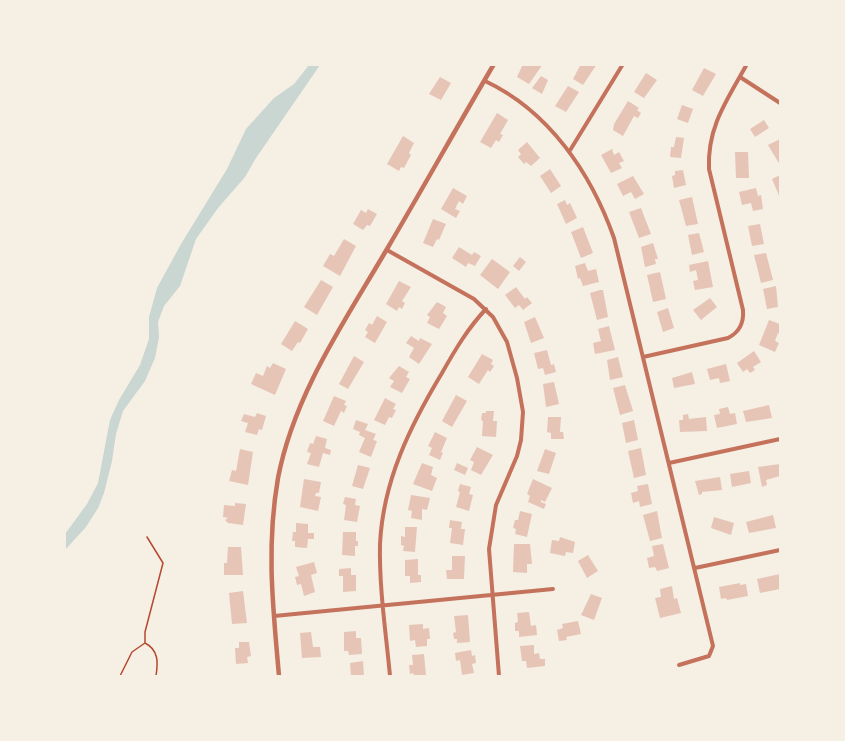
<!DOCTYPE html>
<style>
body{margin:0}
#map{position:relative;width:845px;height:741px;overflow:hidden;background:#f6efe4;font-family:"Times New Roman",serif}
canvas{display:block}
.frame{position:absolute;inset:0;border:66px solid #f6efe4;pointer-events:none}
</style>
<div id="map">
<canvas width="845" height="741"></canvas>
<div class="frame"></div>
</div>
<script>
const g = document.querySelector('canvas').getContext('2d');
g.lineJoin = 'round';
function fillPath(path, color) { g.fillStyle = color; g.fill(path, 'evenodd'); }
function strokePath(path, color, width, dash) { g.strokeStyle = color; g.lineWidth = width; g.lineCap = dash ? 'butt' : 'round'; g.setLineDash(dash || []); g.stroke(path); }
fillPath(new Path2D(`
 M309,65H320L256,158L245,177L218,208L196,239L180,286L164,306L158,322L159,337L155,358L145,381L123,411L116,434L112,461L104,493L98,508L86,527L65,550V534L87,504L98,483L110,420L119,400L140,365L149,339V317L157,288L181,244L227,169L246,129L274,98L294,84Z`), '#c9d6d2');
fillPath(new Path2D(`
 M523,64H543L529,84L517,77Z
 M581,64H597L583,85L573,79Z
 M704,68L716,74L703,96L692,90Z
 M646,73L657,80L644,98L634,92Z
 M541,76L548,80L542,94L532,88Z
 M440,77L451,83L441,100L429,94Z
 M568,86L579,92L566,112L555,106Z
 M628,101L639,108L637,110L641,113L638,118L634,116L623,136L613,130L614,124Z
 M682,105L693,109L688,123L677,119Z
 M497,113L508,120L500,134L503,135L499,142L496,140L491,148L480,142Z
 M764,120L769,128L755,137L750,129Z
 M403,136L414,143L409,153L411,155L404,168L401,167L399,171L387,164Z
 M676,137L684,138L681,158L670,157L671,147H674Z
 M780,139V165L768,145Z
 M527,142L540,158L531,166L526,162L524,164L518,157L521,154L518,150Z
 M612,149L614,155L619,152L624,161L619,163L622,168L611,173L601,155Z
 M735,152H748L749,178H736Z
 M550,169L561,186L551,193L540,176Z
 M683,170L686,185L674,188L672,176L675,175V171Z
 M780,175V198L772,179Z
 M633,176L644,194L635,199L631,192L623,196L617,184Z
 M453,188L467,196L463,204L459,201L455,209L460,211L456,218L441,209Z
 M756,188L758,196L761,195L763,209L753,211L751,203L742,205L739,192Z
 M692,197L698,224L686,226L679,200Z
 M565,200L567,205L570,203L577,218L566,224L557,204Z
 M641,208L651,234L639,238L629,212Z
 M368,209L377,214L370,226L367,225L363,230L353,224L361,210L366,213Z
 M433,219L446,224L439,240L437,239L433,247L423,243Z
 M760,224L764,244L752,246L748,226Z
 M583,227L593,253L581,258L571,232Z
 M699,233L704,252L692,255L688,235Z
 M344,239L356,246L340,276L323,266L330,254L334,256Z
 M653,243L658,259H655L656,264L645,267L641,247Z
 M459,247L472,255L474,252L481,256L475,266L468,263L466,267L452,258Z
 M766,253L773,280L761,283L754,255Z
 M520,257L526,262L519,271L513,266Z
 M492,259L510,272L498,289L480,275Z
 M708,261L713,287L695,290L693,281L698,280L696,270L690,272L689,265Z
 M585,263L588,271L596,269L599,282L583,286L580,278L578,279L575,266Z
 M660,272L666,299L653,302L647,275Z
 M321,280L333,287L317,315L304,307Z
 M399,281L411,287L402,301L405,303L402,309L399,307L397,311L386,304Z
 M776,286L778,307L767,309L763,289Z
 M516,287L525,299L527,297L532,303L523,310L519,305L515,308L505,295Z
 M600,290H603L608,317L597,320L590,293Z
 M710,298L717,307L701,320L693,310Z
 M437,302L446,307L443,313L447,316L439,329L427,323L430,317L427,315Z
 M668,308L674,328L663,332L657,312Z
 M377,316L387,322L375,343L365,337L368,332L365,330L369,323L372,325Z
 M535,317L544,338L531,343L524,322Z
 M769,320L780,324V334L778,333L775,341L779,343L775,352L759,345Z
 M295,321L308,329L300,343L298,342L292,351L281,344Z
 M609,326L615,350L595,354L593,343L601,341L598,329Z
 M411,336L419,341L420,338L432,344L419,364L409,357L414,348L406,343Z
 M547,350L551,365L554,364L556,372L545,375L543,368L538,369L534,353Z
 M754,351L761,362L753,367L755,370L750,373L747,369L743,372L737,363Z
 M482,354L493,360L491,364L494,366L490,372L488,370L479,384L468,377Z
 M354,356L364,362L348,389L339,384Z
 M618,357L623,377L610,380L607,360Z
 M273,363L286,369L275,395L251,384L256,373L263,376L267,366L270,368Z
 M726,364L730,381L720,383L719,378L710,380L707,369Z
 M399,366L409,372L406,377L410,379L402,393L390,387L394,381L389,378Z
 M692,372L695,384L674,388L672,378Z
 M554,382L559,404L546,407L543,384Z
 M625,385L633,411L620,415L613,388Z
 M456,395L467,401L452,427L442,421Z
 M334,396L346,401L344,405L347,406L344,413L341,411L334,426L323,421Z
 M385,398L396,404L393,409L396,410L392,418L389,417L385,425L374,420Z
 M769,405L772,418L746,422L743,411Z
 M728,407L730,414L735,413L737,424L717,428L714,415L720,414L719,409Z
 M486,411H494L493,421H497L496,437L482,436L483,421L481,420L482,413H486Z
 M257,413L266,416L262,430L259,429L257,435L245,432L248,423L241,421L244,414L255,417Z
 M688,414L689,419L706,417L707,431L680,432L679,420H683V415Z
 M548,417H561L560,432H563L564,439H551V433L547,432Z
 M356,420L368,424L365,430L376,434L373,440L377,441L371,457L359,452L365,438L359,435L360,432L353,429Z
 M634,420L638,440L626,443L622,423Z
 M435,432L447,438L441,452L443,453L440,460L429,455L432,448L428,446Z
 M316,436L327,439L325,448L331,450L330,455L323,453L319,467L307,464L311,453L307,452L310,443L313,444Z
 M477,447L493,455L481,475L471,470L474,462L470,460Z
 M641,448L646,475L634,478L628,451Z
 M240,449L253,452L248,485L229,481L232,470L236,471Z
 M545,449L556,453L549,474L537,471Z
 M422,463L433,467L431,475L437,478L432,491L413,484Z
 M457,463L468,468L465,475L454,470Z
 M780,464V476L766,480L767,485L762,487L758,467Z
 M358,465L370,468L363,489L352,486Z
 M749,471L751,483L732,487L730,474Z
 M720,477L722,490L702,492V494L699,495L695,481Z
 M304,479L321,482L319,493H316L315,496L321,497L318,511L300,507Z
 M533,479L552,488L545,502L541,500V502L546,504L544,509L528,502L530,496L527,494Z
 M460,484L471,487L469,494L473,495L469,511L456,507L460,492L458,491Z
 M648,484L652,504L640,507L639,501L633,503L631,493L638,491L637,486Z
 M411,495L430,498L427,510L422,509V520L411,518L412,511L408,510Z
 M345,497L356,499L355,505L360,506L357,522L344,520L346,505L343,504Z
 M235,503L246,504L243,525L228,523L225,520L228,518L223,517L224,505L235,506Z
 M520,511L532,514L527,537L515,534L516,529L513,528L515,520H518Z
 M657,511L662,538L650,541L643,515Z
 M773,515L776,528L749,533L746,522Z
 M714,517L734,523L731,535L711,528Z
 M450,520L462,522L461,529H465L463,545L450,543L452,528H449Z
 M296,523L308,524V533H314V539H308L307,548L295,547V541H292L293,532H296Z
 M405,527H417L415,552L403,551L404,546L401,545V536L405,537Z
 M343,532H356V541H358V546H355V556L342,555Z
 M560,537L575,542L573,553L566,552L565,556L550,553L552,540L559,541Z
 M514,544H530L532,564H527V573L513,572Z
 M663,544L669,568L657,571L655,567L649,568L647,558L654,556L652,546Z
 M228,547H241L243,575H224V563H227Z
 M588,555L598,571L587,578L578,561Z
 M452,556H465L464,579H447L446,570H452Z
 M418,559V575H421V582L410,583V576H405V560Z
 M314,562L317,573L311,575L315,592L304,596L301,584L297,585L295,577L299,576L296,567Z
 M351,568V575H356V591L343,592V576H339V569Z
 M780,574V589L760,593L757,579Z
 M740,583V585L746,584L748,596L727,600L726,598L721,599L719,587Z
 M672,586L674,599L677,598L681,613L660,618L655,598L661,597L660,589Z
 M243,591L247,623L232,624L229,593Z
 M591,594L602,598L594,620L581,615Z
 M529,612L531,626L536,625L537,635L519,637V631H515V623L518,622L517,613Z
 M468,615L470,642L457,643V639H454L453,633L456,632L454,616Z
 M578,621L581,634L566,637L567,640L559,641L557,630L563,628L562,624Z
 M423,624V629L429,628L430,639H427V646L416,647L415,640L410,641L409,625Z
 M356,631V638H361L362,654L349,655L348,651H344V632Z
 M311,632L313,647H320L321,657L302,658L300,633Z
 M239,642H249L251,656L247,657L248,663L236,664L235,648H239Z
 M534,645V654L539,653L540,659H545V666L527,668L526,661H522L520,646Z
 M471,650L472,656L475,655L476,663L472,664L474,673L462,675L460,660L456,661L455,653Z
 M424,654L426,676H414L413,673L410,674L409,665H413L412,655Z
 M363,661L364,676H351L350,663Z`), '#e6c5b7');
strokePath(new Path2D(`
 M145,643V632L163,563L147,537
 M120,676L132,652L145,643C159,650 158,663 156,676`), '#b5482f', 1.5);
strokePath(new Path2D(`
 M740,77L780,103
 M485,81C549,111 591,173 614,238L713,646L709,656L679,665
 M569,152L623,64
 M387,250L474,299L493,317L507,342L517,378L523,412L521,440L517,456L496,505L489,549L499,676
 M643,357L728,338C740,332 744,323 743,310L709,169C707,127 727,100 747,64
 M669,463L780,439
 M695,568L780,550
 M274,616L553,589
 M390,676C386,633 379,588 380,544C383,481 410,426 442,373C455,350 468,328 486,309`), '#c5725c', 4);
strokePath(new Path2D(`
 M279,676C273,607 266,548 278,478C294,394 345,321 387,249C423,188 458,125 494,64`), '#c5725c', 4.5);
</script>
